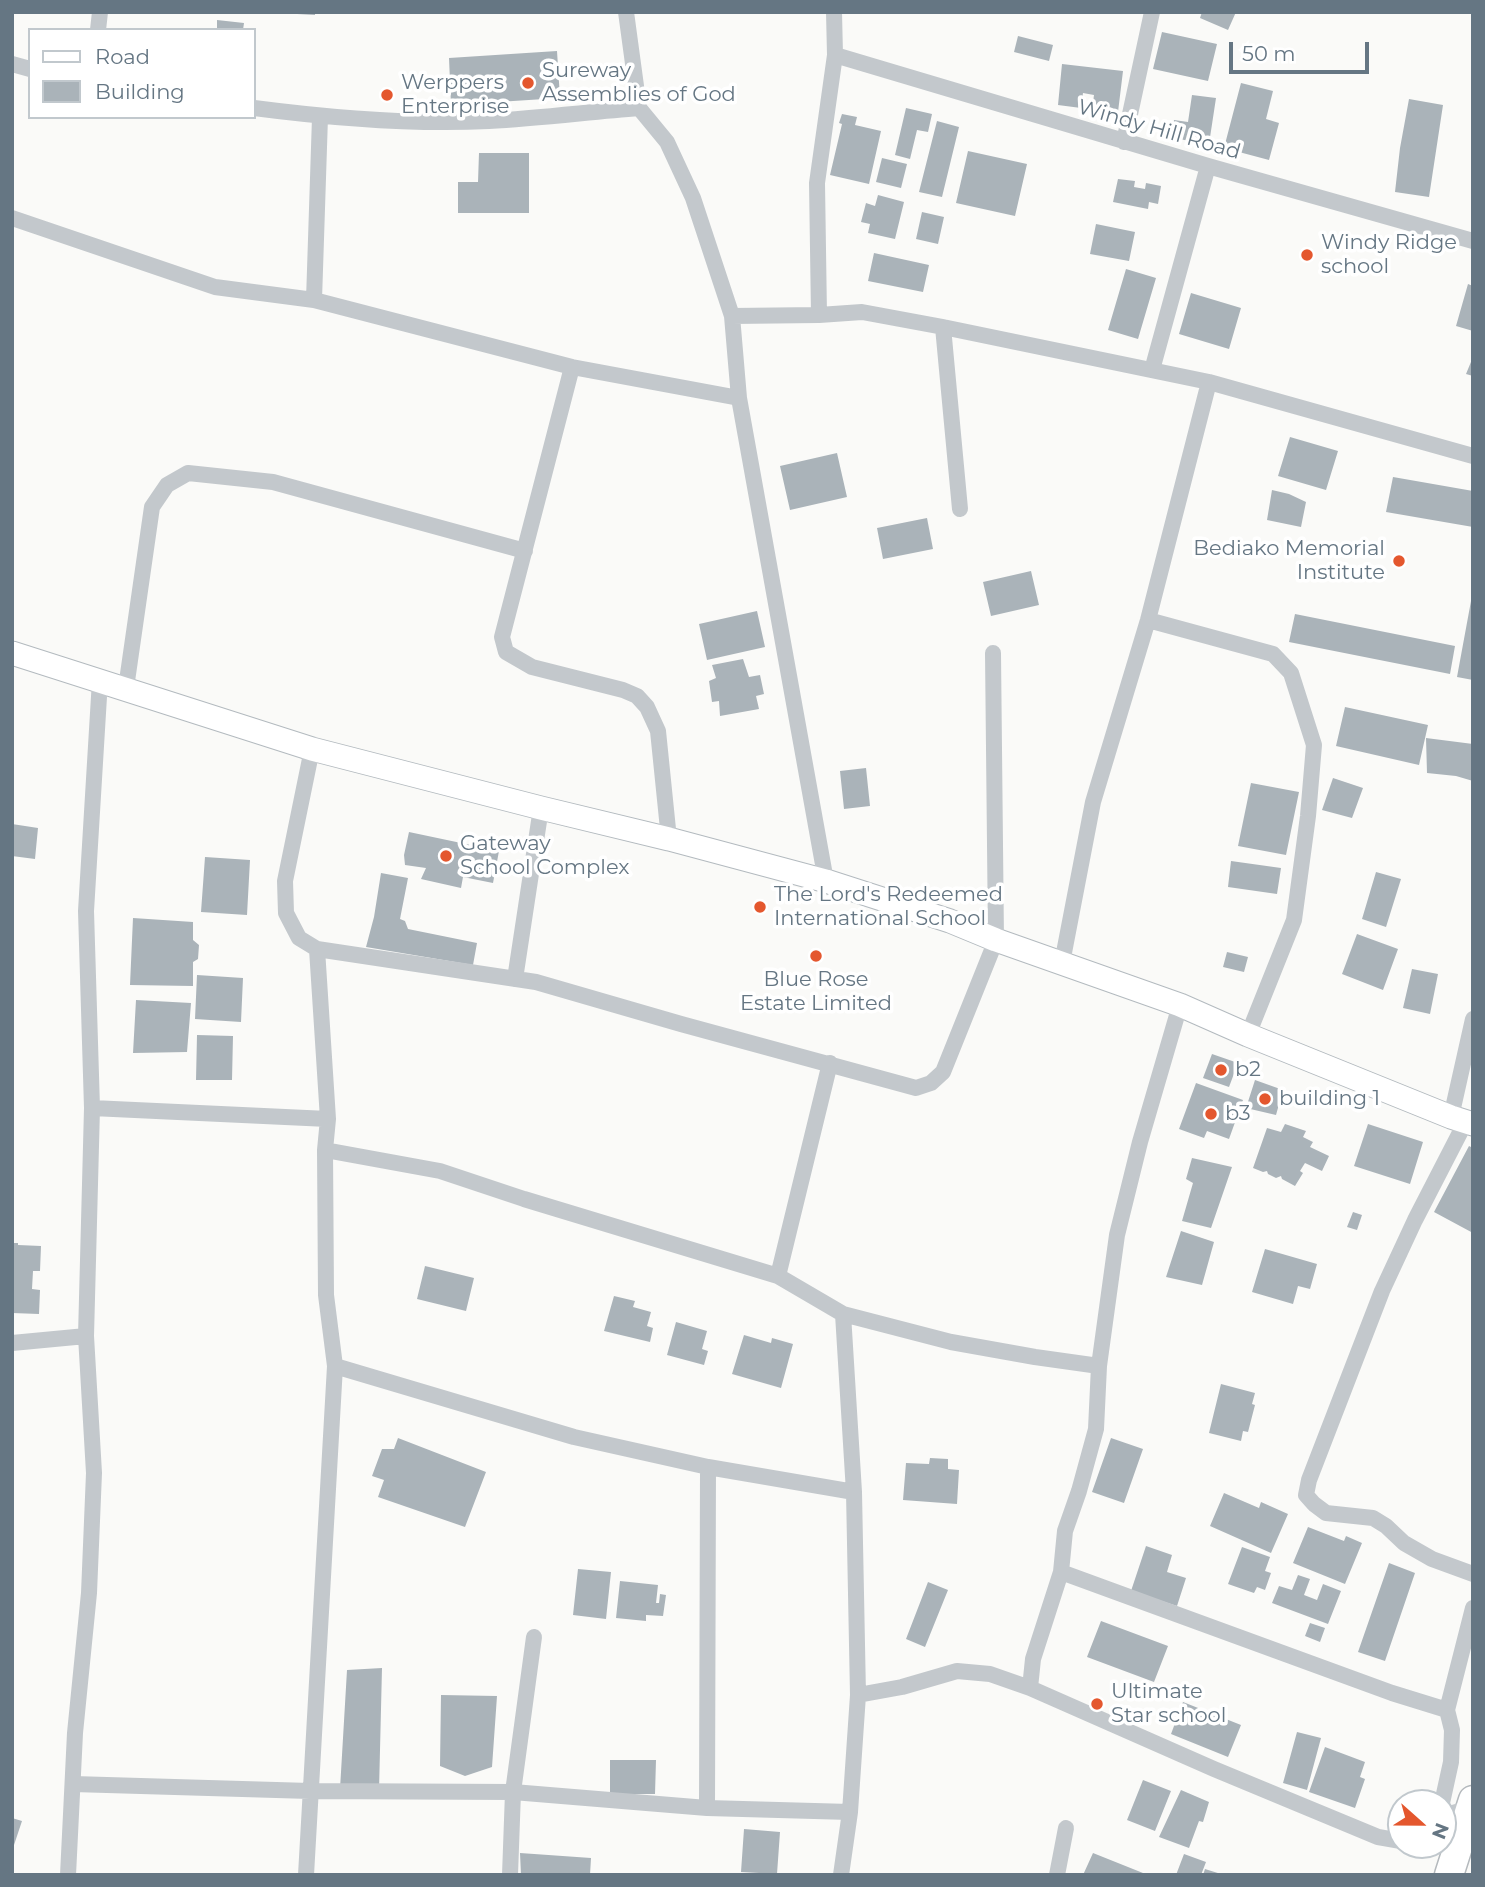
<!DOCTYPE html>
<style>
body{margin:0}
#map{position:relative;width:1485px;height:1887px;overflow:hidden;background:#fafaf8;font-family:Montserrat,sans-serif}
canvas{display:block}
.frame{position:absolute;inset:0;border:14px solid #657683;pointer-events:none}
.legend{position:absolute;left:28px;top:28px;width:228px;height:91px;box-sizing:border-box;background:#fff;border:2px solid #c1c8cd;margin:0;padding:9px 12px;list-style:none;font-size:21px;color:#657683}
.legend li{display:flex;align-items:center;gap:14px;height:35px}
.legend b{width:35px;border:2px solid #c1c8cd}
.north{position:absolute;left:1387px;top:1789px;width:70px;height:70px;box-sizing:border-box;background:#fff;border:2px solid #c1c8cd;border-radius:50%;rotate:111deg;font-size:19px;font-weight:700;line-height:28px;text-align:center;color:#657683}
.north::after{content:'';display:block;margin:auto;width:24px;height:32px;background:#e4572e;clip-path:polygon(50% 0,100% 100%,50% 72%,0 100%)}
.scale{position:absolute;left:1229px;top:42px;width:140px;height:32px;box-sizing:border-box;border:4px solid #657683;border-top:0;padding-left:9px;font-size:21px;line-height:24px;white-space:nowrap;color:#657683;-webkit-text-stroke:5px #fff;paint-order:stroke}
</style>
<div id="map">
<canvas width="1485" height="1887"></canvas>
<div class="frame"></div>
<ul class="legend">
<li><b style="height:9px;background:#fff"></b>Road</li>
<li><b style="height:19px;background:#aab3b9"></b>Building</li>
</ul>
<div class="north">N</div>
<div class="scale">50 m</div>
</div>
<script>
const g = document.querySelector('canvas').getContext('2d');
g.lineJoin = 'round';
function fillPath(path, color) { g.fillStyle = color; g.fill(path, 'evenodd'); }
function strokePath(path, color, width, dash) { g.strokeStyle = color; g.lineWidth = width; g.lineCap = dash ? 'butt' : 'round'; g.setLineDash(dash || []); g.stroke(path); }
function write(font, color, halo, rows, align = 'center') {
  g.font = font + ' Montserrat,sans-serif'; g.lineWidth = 7; g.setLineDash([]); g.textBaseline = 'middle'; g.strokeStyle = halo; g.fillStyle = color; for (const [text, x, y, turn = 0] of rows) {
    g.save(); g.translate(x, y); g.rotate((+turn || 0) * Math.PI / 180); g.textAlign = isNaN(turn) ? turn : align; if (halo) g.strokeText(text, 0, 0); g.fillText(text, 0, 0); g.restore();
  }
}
fillPath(new Path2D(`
 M297,12H315V15L297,14Z
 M1202,12H1236L1228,30L1200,18Z
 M217,20L244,23L243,30H217Z
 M1162,32L1217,44L1208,81L1153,69Z
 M1018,36L1053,45L1049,61L1014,52Z
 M557,51L560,98L451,105L449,58Z
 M1062,64L1123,71L1118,112L1092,109L1094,95L1083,93L1081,108L1058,105Z
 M1241,83L1273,91L1266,119L1279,123L1269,160L1224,148Z
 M1192,95L1216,98L1209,144L1172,138L1174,120L1188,122Z
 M1409,99L1443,105L1429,197L1395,192L1400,148Z
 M906,108L932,114L928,132L917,130L910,159L895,155Z
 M842,114L857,117L855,125L881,131L869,184L830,175L842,124L839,123Z
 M937,121L959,127L942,197L919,192Z
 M968,151L1027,164L1015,216L956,203Z
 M479,153H529V213H458V182H478Z
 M882,158L907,164L901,188L876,182Z
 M1118,179L1135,181L1134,187L1145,189L1146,183L1161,186L1158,204L1149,202L1148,209L1113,202Z
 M878,195L904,202L895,239L868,233L870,224L861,222L866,203L875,206Z
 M922,212L944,217L938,244L916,239Z
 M1096,224L1135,232L1129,261L1090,254Z
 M874,253L929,265L923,292L868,281Z
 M1126,269L1156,278L1138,339L1108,330Z
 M1468,284L1473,286V331L1456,326Z
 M1191,293L1241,308L1229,349L1179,334Z
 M1473,357V376L1466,374Z
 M1290,437L1338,451L1326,490L1278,476Z
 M837,453L847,497L790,510L780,466Z
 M1393,477L1473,491V527L1386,512Z
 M1272,490L1289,494L1306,502L1301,527L1267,520Z
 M927,518L933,549L883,559L877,528Z
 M1031,571L1039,605L991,616L983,582Z
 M1471,601H1473V680L1457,677Z
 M757,611L765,647L707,660L699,624Z
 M1295,614L1455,646L1450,674L1289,642Z
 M743,659L749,677L760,675L764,694L756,696L759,709L720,716L719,701L712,702L709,681L716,678L712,665Z
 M1345,707L1428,725L1419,765L1336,746Z
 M1426,738L1473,744V781L1456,776L1427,773Z
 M866,768L870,806L844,809L840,771Z
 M1333,778L1363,788L1352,818L1322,810Z
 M1251,783L1299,792L1286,855L1238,846Z
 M12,824L38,828L35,859L12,856Z
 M409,832L499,851L493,883L463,877L461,888L421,879L426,868L405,865L404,855Z
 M205,857L250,860L247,915L201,912Z
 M1231,861L1281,868L1277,894L1228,887Z
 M1376,872L1401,879L1386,927L1362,919Z
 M381,873L408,878L400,919L405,921L408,929L477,943L473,965L366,947L374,917Z
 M133,918L193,922V940L199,945L198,959L193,962V986L130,985Z
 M1357,934L1398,949L1383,990L1342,974Z
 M1227,952L1248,957L1244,972L1223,967Z
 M1412,969L1438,974L1430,1014L1403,1008Z
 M197,975L243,978L241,1022L195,1019Z
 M136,1000L191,1003L187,1052L133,1053Z
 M197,1035L233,1036L232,1080H196Z
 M1212,1054L1238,1063L1229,1087L1203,1078Z
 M1255,1080L1283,1090L1276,1115L1246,1108Z
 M1196,1083L1243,1100L1229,1139L1207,1131L1204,1138L1179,1129Z
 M1285,1124L1306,1131L1303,1137L1313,1142L1310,1147L1329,1156L1322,1171L1305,1163L1300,1171L1303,1173L1295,1186L1282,1179L1281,1176L1276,1178L1268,1174L1267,1171L1263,1172L1253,1168L1267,1128L1281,1132Z
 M1368,1124L1423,1142L1410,1184L1354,1166Z
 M1469,1146L1473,1148V1233L1434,1212Z
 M1192,1158L1232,1167L1211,1228L1182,1221L1193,1183L1186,1179Z
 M1353,1212L1362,1215L1357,1230L1347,1227Z
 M1181,1231L1214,1242L1202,1285L1166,1277Z
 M12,1243H18V1245L41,1246L40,1271H33L32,1289L40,1290L39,1314L12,1313Z
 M1265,1249L1317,1264L1310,1289L1298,1286L1293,1304L1252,1292Z
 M425,1266L474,1278L466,1311L417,1299Z
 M614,1296L635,1301L633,1307L651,1312L647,1326L653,1328L650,1342L604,1331Z
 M676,1322L707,1331L702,1349L708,1351L704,1365L667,1355Z
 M744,1335L771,1343L772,1338L793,1344L781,1388L732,1374Z
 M1221,1384L1255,1393L1252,1404L1255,1405L1248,1432L1243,1431L1241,1441L1209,1433Z
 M398,1438L486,1472L465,1527L378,1497L384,1480L372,1476L382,1449H394Z
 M1111,1438L1143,1449L1124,1503L1092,1492Z
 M930,1458L948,1459V1469L959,1470L957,1504L903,1500L906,1463L929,1464Z
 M1224,1493L1259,1508L1261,1502L1288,1514L1271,1553L1210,1526Z
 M1308,1527L1344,1541L1346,1536L1362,1543L1345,1584L1293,1563Z
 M1146,1546L1172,1555L1167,1572L1186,1578L1177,1606L1131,1591Z
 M1242,1547L1270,1557L1265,1571L1271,1573L1265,1590L1257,1587L1254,1593L1228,1584Z
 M1389,1563L1415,1573L1385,1661L1358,1652Z
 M578,1569L611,1572L606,1619L573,1615Z
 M1298,1575L1310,1579L1304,1595L1317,1600L1323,1584L1341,1591L1328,1624L1272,1603L1279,1586L1292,1590Z
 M620,1581L658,1585L656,1603H659L660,1594L666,1595L663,1616L646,1615V1621L616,1618Z
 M928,1582L948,1590L925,1647L906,1639Z
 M1101,1621L1168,1646L1154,1682L1087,1657Z
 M1310,1623L1325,1628L1320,1642L1305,1636Z
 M382,1668L379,1791L340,1789L347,1670Z
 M441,1695L497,1696L492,1767L465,1776L440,1766Z
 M1183,1702L1241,1725L1228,1757L1171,1734Z
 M1297,1732L1321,1738L1307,1790L1283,1783Z
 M1325,1747L1365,1762L1360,1777L1365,1779L1355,1808L1309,1792Z
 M610,1760H656L655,1794H610Z
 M1143,1780L1171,1791L1155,1831L1127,1820Z
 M1181,1790L1209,1802L1203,1822L1199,1821L1189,1848L1159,1837Z
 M12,1818L22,1821L13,1848H12Z
 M744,1829L780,1832L777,1874L741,1872Z
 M520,1853L591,1858L590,1875H521Z
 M1093,1853L1148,1875H1083Z
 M1184,1854L1206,1862L1201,1875H1176Z
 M1205,1869L1221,1874V1875H1203Z`), '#aab3b9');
const secondary = new Path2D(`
 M12,653L312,749L541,808L669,839L826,881L950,921L996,940L1180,1005L1248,1035L1451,1117L1473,1124`);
const highway = new Path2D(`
 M1449,1875L1473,1800`);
strokePath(secondary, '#b3babf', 25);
strokePath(highway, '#b4b9bd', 31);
strokePath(new Path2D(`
 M626,12L639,108L667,142L693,198L732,316L739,398L826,881
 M98,30L100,12
 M835,55L1208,166L1473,241
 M12,64L30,69
 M254,108C331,118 411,125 489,121C539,118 589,112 639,108
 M1124,142L1152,12
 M12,218L215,287L314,300L572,367L739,398
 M314,300L320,117
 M819,315L817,183L835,55L834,12
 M732,316L819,315L862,312L943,327L1209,382L1473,456
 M943,327L960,509
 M572,367L502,637L506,652L532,667L623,690L637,696L647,707L658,731L669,839
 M1152,370L1208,166
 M1148,620L1273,654L1291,673L1314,745L1308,816L1294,920L1248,1035
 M126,688L152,507L167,485L188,473L273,482L525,551
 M317,949L536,982L681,1024L916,1088L931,1083L943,1072L996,940L993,653
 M1062,963L1093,802L1148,620L1209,382
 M515,979L541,808
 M92,1108L328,1119
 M1451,1117L1473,1019
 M1466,1121L1415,1220L1382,1291L1309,1480L1306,1495L1314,1504L1326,1513L1373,1518L1386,1526L1404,1543L1432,1559L1473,1574
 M325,1150L440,1171L524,1199L778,1276L843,1314L951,1342L1035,1357L1099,1366
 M778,1276L830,1063
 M12,1343L86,1336
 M335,1366L574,1437L708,1467L854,1492
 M1061,1572L1392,1693L1447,1710
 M1030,1688L1033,1659L1061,1572L1065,1531L1079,1491L1096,1429L1099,1366L1117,1235L1140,1142L1180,1005
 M858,1695L902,1687L957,1671L990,1674L1030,1688L1214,1769L1378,1837L1401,1841
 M73,1784L310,1791L513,1792L707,1808L850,1812
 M1442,1803L1451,1762L1452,1730L1447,1710L1473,1608
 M707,1808L708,1467
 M1443,1816L1470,1808
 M68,1875L75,1733L89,1593L94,1473L86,1336L92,1108L86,911L100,680
 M306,1875L335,1366L326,1295L325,1150L328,1119L317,949L299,938L286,913L285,881L312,749
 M510,1875L513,1792L534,1637
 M841,1875L850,1812L858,1695L854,1492L843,1314
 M1057,1875L1066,1828`), '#c3c8cc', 16);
strokePath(secondary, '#fff', 23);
strokePath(highway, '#fff', 28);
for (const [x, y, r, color] of [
 [528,83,7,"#e4572e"],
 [387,95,7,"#e4572e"],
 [1307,255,7,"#e4572e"],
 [1399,561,7,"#e4572e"],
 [446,856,7,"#e4572e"],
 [760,907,7,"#e4572e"],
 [816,956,7,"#e4572e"],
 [1221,1070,7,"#e4572e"],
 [1265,1099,7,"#e4572e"],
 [1211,1114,7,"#e4572e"],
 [1097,1704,7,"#e4572e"]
]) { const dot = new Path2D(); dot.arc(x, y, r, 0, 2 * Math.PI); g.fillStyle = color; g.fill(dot); strokePath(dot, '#fff', 2.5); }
write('21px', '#657683', '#fff', [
 ["Sureway",542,71],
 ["Assemblies of God",542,95],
 ["Werppers",401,83],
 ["Enterprise",401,107],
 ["Windy Ridge",1321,243],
 ["school",1321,267],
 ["Bediako Memorial",1385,549,"right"],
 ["Institute",1385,573,"right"],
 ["Gateway",460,844],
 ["School Complex",460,868],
 ["The Lord's Redeemed",774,895],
 ["International School",774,919],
 ["Blue Rose",816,980,"center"],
 ["Estate Limited",816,1004,"center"],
 ["b2",1235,1070],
 ["building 1",1279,1099],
 ["b3",1225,1114],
 ["Ultimate",1111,1692],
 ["Star school",1111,1716]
], 'left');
write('21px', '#657683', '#fff', [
 ["Windy Hill Road",1159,130,16]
]);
</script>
